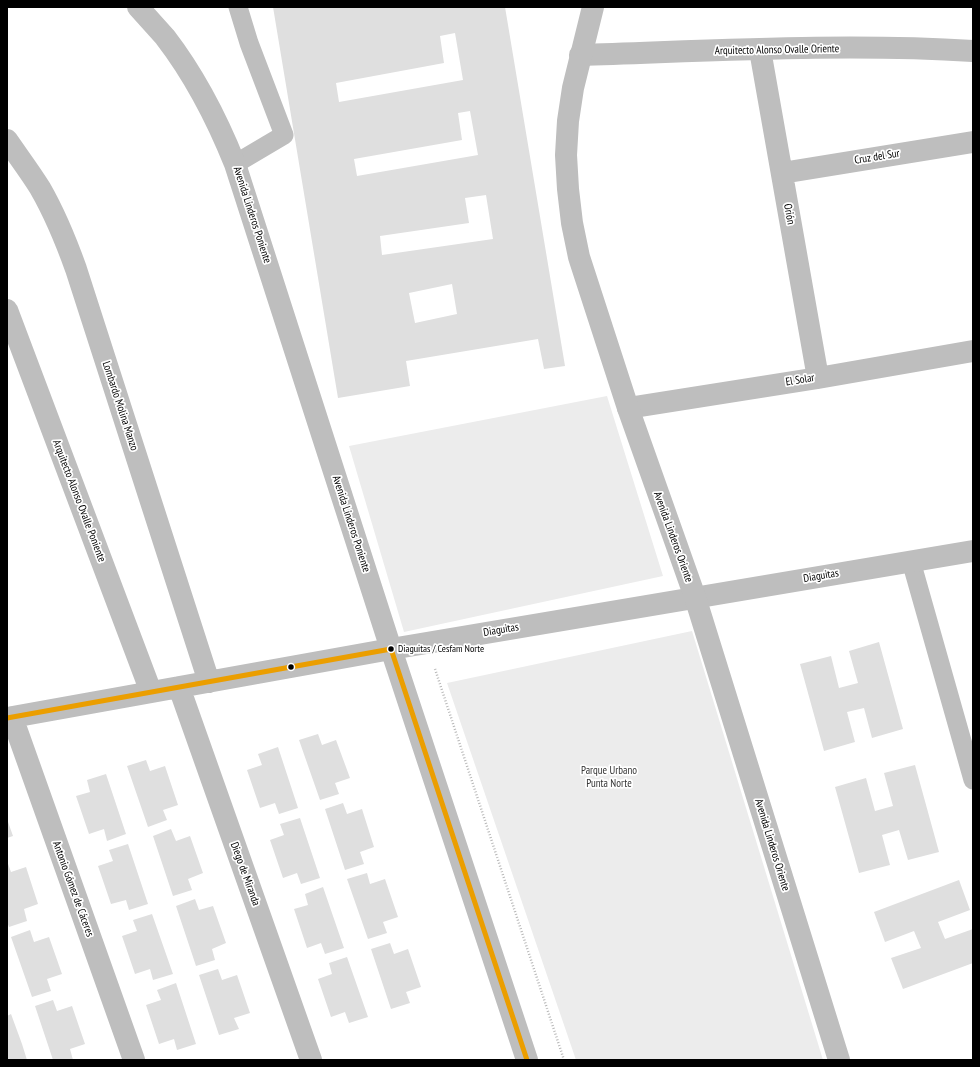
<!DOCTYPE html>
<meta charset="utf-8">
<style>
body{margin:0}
#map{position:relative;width:980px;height:1067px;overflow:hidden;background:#fff;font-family:"PT Sans Narrow",sans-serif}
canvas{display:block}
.frame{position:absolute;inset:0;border:8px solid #000;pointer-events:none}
</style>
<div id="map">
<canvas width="980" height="1067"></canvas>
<div class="frame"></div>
</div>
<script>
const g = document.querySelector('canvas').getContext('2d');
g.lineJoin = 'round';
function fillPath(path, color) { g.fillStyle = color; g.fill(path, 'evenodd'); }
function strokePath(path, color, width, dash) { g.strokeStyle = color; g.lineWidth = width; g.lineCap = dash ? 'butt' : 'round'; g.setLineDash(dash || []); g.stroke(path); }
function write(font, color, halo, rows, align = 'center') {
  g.font = font + ' "PT Sans Narrow",sans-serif'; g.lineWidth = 3.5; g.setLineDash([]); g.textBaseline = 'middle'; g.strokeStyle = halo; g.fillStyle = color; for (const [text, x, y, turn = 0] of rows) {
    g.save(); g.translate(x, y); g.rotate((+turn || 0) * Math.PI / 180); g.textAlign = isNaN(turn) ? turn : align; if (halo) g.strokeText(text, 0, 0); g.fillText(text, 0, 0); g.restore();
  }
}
fillPath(new Path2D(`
 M607,396L663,576L404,632L349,446Z
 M692,631L823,1060H576L447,683Z`), '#ececec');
fillPath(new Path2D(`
 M273,7H505L565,366L544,369L538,339L406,361L410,386L338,398ZM455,33L463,80L339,102L336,83L444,63L440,36ZM470,111L478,155L357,176L354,159L462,140L458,113ZM486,195L493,239L382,255L380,236L469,223L465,198ZM452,284L457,314L415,323L409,293Z
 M879,642L903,729L872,738L864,708L847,712L855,742L824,751L800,664L831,656L839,688L858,683L849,651Z
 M318,734L322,745L336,740L350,778L335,783L339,794L320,800L299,740Z
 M278,747L298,808L279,814L275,803L260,808L247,770L262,765L258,754Z
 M146,760L150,771L165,766L178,805L163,810L167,820L148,827L127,766Z
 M915,765L939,852L908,860L899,830L882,835L890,865L859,873L835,787L866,778L875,811L893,806L884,773Z
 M106,774L126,834L107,841L104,829L89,834L76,796L90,792L87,780Z
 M343,803L347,814L362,809L374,847L360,852L364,864L345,870L325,809Z
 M300,818L320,878L301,884L297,873L283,878L270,840L284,835L280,824Z
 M7,819L13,836L7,838Z
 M171,829L176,841L190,836L203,873L188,879L192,890L173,896L153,836Z
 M128,844L148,904L129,910L126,900L111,904L98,866L113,861L109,850Z
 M7,861L11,872L26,867L38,904L24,909L27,921L9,927L7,922Z
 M367,873L370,884L385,879L398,917L383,922L387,933L368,939L347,879Z
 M959,880L970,910L938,922L945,939L973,929V963L903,989L891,958L921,948L914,931L885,942L874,912Z
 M323,887L344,948L325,954L321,943L307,948L294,909L308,905L305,894Z
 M195,899L199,910L213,906L226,943L212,949L215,960L196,966L176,906Z
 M152,914L173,974L153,980L150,969L135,974L122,936L137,931L133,920Z
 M30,930L34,942L49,937L62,974L47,979L51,991L32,997L11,937Z
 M390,943L394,954L408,949L421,987L406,992L410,1003L391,1009L371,949Z
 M347,957L368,1017L349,1023L345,1012L331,1017L318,979L332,974L329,963Z
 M218,969L222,980L237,975L250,1013L234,1018L239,1029L219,1035L199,975Z
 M176,983L196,1044L177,1050L174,1039L159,1044L146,1005L161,1000L157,990Z
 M53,1000L57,1011L72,1006L85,1044L70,1049L73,1060H53L35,1006Z
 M11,1014L22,1044L27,1060H7V1016Z`), '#dfdfdf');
strokePath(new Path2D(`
 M435,669L564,1060`), '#b9b9b9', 2.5, [1, 2]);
strokePath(new Path2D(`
 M235,164L284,135L249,43L238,7
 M911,561L973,780`), '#bebebe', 19);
strokePath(new Path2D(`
 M760,50L818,378
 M580,55C711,51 842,43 973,51
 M7,140C18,156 30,172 40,188C55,214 66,241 76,269L209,682
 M782,173L973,142
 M7,310L151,692
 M628,408L818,378L973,351
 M179,687L311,1060
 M12,717L134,1060
 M7,718L391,649L973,551`), '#bebebe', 22);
strokePath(new Path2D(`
 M138,7C147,17 156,27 165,37C195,76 217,119 235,164L391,649L527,1060
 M593,7L573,88L568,121L566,155L568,189L572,223L579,257L628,408L695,597L839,1060`), '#bebebe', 22);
strokePath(new Path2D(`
 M7,718L391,649L527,1060`), '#eb9e00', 5);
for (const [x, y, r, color] of [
 [391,649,3.5,"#000"],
 [291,667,3.5,"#000"]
]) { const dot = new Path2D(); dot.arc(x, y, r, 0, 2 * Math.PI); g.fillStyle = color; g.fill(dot); strokePath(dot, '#fff', 1.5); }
write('10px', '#000', '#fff', [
 ["Diaguitas / Cesfam Norte",398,649]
], 'left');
write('11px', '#000', '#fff', [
 ["Arquitecto Alonso Ovalle Oriente",777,50,-1],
 ["Cruz del Sur",877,157,-9],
 ["Orión",789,214,80],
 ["Avenida Linderos Poniente",252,215,72],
 ["El Solar",800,380,-9],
 ["Lombardo Molina Manzo",120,406,72],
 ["Arquitecto Alonso Ovalle Poniente",79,501,69],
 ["Avenida Linderos Poniente",351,524,72],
 ["Avenida Linderos Oriente",673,537,70],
 ["Diaguitas",821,576,-10],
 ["Diaguitas",501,630,-10],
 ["Avenida Linderos Oriente",772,845,73],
 ["Diego de Miranda",245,874,70],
 ["Antonio Gómez de Cáceres",73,889,70]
]);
write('11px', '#333', '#fff', [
 ["Parque Urbano",609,771],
 ["Punta Norte",609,784]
]);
</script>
